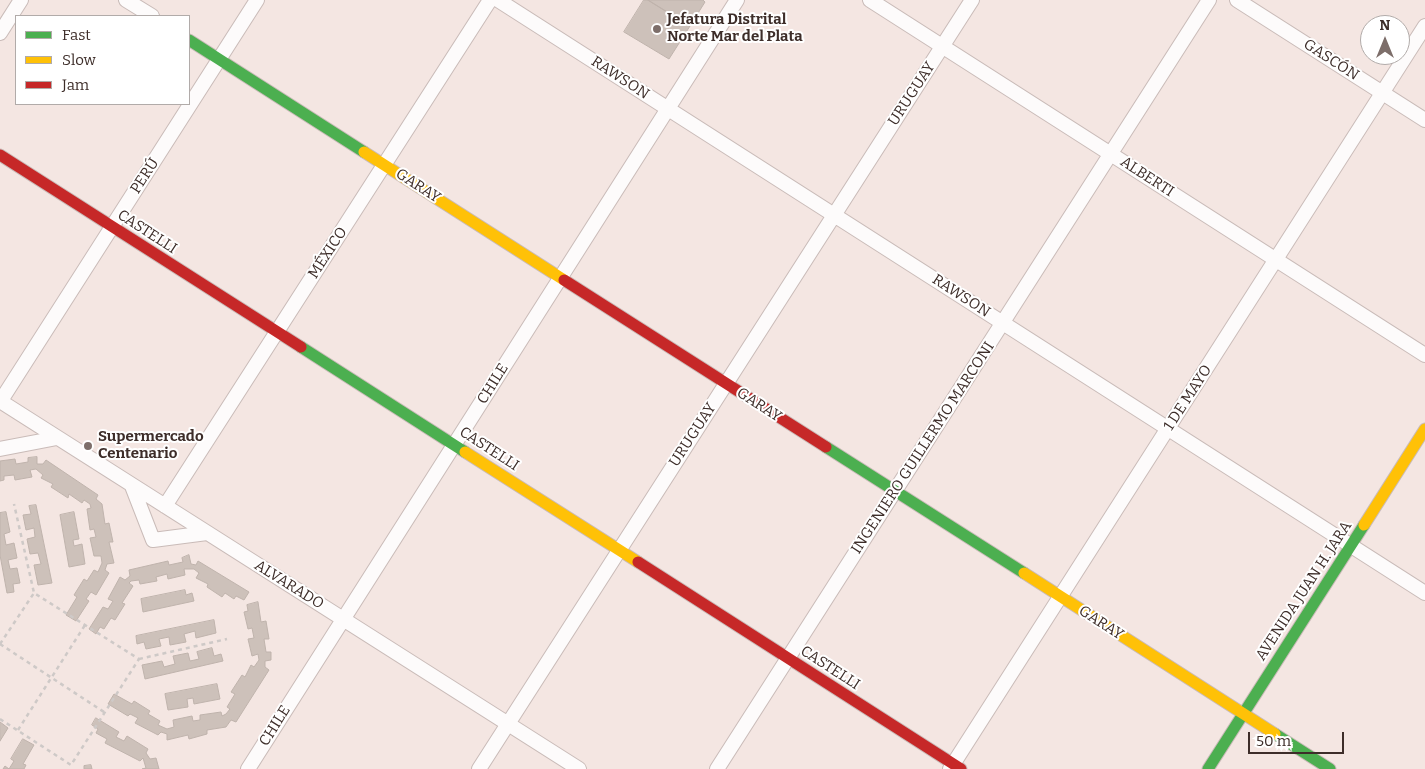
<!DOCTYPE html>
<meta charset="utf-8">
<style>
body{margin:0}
#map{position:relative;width:1425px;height:769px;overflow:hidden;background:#f4e6e2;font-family:Bitter,serif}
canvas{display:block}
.legend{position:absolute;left:15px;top:15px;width:175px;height:90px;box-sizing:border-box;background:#fff;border:1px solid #b1aba9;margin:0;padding:6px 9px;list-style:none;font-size:15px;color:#3d2d29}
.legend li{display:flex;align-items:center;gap:10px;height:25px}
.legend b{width:25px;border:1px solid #b1aba9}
.north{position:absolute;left:1360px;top:15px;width:50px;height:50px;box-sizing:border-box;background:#fff;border:1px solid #b1aba9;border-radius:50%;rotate:0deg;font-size:14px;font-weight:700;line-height:20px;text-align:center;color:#3d2d29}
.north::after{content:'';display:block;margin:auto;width:18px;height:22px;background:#7d6e6a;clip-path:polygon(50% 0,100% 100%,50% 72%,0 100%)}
.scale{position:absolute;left:1248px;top:732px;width:96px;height:22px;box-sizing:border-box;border:2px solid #3d2d29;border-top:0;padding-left:6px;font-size:15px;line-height:18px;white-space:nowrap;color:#3d2d29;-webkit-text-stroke:4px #fff;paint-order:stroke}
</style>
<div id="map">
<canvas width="1425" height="769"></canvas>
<ul class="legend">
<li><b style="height:6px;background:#4caf50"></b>Fast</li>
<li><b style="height:6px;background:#ffc107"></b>Slow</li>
<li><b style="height:6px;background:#c62828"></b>Jam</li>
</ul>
<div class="north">N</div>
<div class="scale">50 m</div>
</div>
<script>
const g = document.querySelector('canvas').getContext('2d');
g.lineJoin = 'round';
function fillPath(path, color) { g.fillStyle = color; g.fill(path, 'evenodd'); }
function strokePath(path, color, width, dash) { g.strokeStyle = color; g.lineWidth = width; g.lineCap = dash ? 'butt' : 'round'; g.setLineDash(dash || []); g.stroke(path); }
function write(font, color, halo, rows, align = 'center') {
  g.font = font + ' Bitter,serif'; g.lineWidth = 4; g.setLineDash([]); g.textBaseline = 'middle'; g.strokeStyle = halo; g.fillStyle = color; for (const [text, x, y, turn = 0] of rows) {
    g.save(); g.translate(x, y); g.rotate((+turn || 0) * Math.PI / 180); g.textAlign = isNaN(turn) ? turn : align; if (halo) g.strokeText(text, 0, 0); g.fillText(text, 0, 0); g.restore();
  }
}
const building = new Path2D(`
 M644,0H648L690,26L669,59L624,32Z
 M648,0H703L705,2L690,26Z
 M37,457V464H43L46,460L98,495L96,499L102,504L105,524L109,523L113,542H109L114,563L107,564L105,570L109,573L96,595L91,592L86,599L89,601L76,621L66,615L77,597L74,595L84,579L87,581L94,570L98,572L102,563L101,556H94L90,538L96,537L94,529L90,530L87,509L91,508L90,504L84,500L82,503L69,494L68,498L51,487L53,484L41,478L43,475L36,469L30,470L32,477L15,480L14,475L4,476V480L0,481V461L15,459L16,464L28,462V458Z
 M36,505L52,583L38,585L34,565L41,564L38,553L30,554L27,539L35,537L34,528L26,530L23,515L31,514L29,506Z
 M6,512L10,532L4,534L6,545L14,543L17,558L8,560L10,569L17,568L20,583L13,584L14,592L7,593L0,555V513Z
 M74,512L79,539L73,540L74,546L82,544L85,564L69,567L60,515Z
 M189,555L191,564L196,565L198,561L249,592L244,600L236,596L234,599L225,593L222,597L207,587L208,584L196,578L199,573L194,569H184L185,575L168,579L167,574L156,577L157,581L140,584L139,580L131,581L129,583L133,586L122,603L125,604L115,620L111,618L104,629L100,627L96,634L89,629L103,607L108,609L113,601L108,599L120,577L125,580L130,576L129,570L168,561L169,565L183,562L182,558Z
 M185,590L186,595L192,593L194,601L143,612L141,599Z
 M258,602L261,622L266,621L269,639H264L266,652H271V660L265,661V667L269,670L236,722L231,720L226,727L207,730V734L189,739L188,735L167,740V734L161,732L158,735L135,723L138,718L130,714L128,716L108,704L114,694L132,704L134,701L150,711L148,714L160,721L158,725L167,729L174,727L173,720L192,716L193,721L200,720V715L221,712L222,716L226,714L230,709L227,707L235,694L231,692L242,675L245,677L251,665L254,667L259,660L258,654L252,656L248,639L254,638L252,628L248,629L244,612L248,611L247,605Z
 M214,620L216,633L196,638L195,631L184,634L186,642L170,645L169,637L159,639L161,646L146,649L144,642L137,644L136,636Z
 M212,648L214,656L221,654L223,661L145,679L142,665L162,661L164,667L175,664L173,656L188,653L190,661L199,659L197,652Z
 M217,684L220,699L194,704L193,698L187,699L188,707L168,710L165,694Z
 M96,718L119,732L116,737L124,741L127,736L148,749L146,753L150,759L156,758L159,769H142L146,768L143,758L140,761L105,743L107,739L96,733L98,729L92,725Z
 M0,722L8,728L0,741Z
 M23,739L34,745L23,764L26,765L24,769H3L5,766L9,769L14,761L11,759Z
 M91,765L92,769H84V766Z`);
fillPath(building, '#cdc1ba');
strokePath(building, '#bfb3ac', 1);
const street = new Path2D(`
 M126,0L152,16
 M498,0L1425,593
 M870,0L1425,355
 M1237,0L1425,120
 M0,33L21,0
 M0,401L579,769
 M0,402L257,0
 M0,449L57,438
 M132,486L153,540L207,533
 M165,506L490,0
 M248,769L737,0
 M479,769L972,0
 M717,769L1209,0
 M950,769L1425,26`);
const fast = new Path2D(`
 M189,40L364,152
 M301,347L465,452
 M826,447L1024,573
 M1275,734L1330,769
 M1208,769L1364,525`);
const slow = new Path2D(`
 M364,152L564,280
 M465,452L638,562
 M1364,525L1425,429
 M1024,573L1275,734`);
const jam = new Path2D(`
 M0,155L301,347
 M564,280L826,447
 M638,562L961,769`);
strokePath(street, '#c9bbb8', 16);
strokePath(fast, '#c9bbb8', 13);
strokePath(slow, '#c9bbb8', 13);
strokePath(jam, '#c9bbb8', 13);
strokePath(new Path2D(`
 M0,644L104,712
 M0,644L34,593
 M139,659L227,639
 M0,719L71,765L139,659L34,593L14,504
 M18,730L85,625`), '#cec9c7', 2.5, [4, 4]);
strokePath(street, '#fdfbfb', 14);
strokePath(fast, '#4caf50', 11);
strokePath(slow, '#ffc107', 11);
strokePath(jam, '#c62828', 11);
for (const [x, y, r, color] of [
 [657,29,5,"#7d6e6a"],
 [88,446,5,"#7d6e6a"]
]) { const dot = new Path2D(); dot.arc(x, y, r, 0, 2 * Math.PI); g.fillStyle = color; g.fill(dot); strokePath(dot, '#fff', 2); }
write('bold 15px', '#3d2d29', '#fff', [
 ["Jefatura Distrital",667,20],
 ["Norte Mar del Plata",667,37],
 ["Supermercado",98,437],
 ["Centenario",98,454]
], 'left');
write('15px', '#3d2d29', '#fff', [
 ["GASCÓN",1331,60,33],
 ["RAWSON",620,78,33],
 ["URUGUAY",912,94,-57],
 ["PERÚ",145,176,-57],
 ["ALBERTI",1147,177,33],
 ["GARAY",418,186,33],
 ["CASTELLI",147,232,33],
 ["MÉXICO",328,253,-57],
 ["RAWSON",961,296,33],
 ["CHILE",493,384,-58],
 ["1 DE MAYO",1188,398,-57],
 ["GARAY",759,405,33],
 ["URUGUAY",693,435,-57],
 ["INGENIERO GUILLERMO MARCONI",923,448,-57],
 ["CASTELLI",489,449,33],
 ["ALVARADO",289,585,32],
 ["AVENIDA JUAN H. JARA",1304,591,-57],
 ["GARAY",1101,623,33],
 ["CASTELLI",830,668,33],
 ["CHILE",275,726,-58]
]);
</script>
